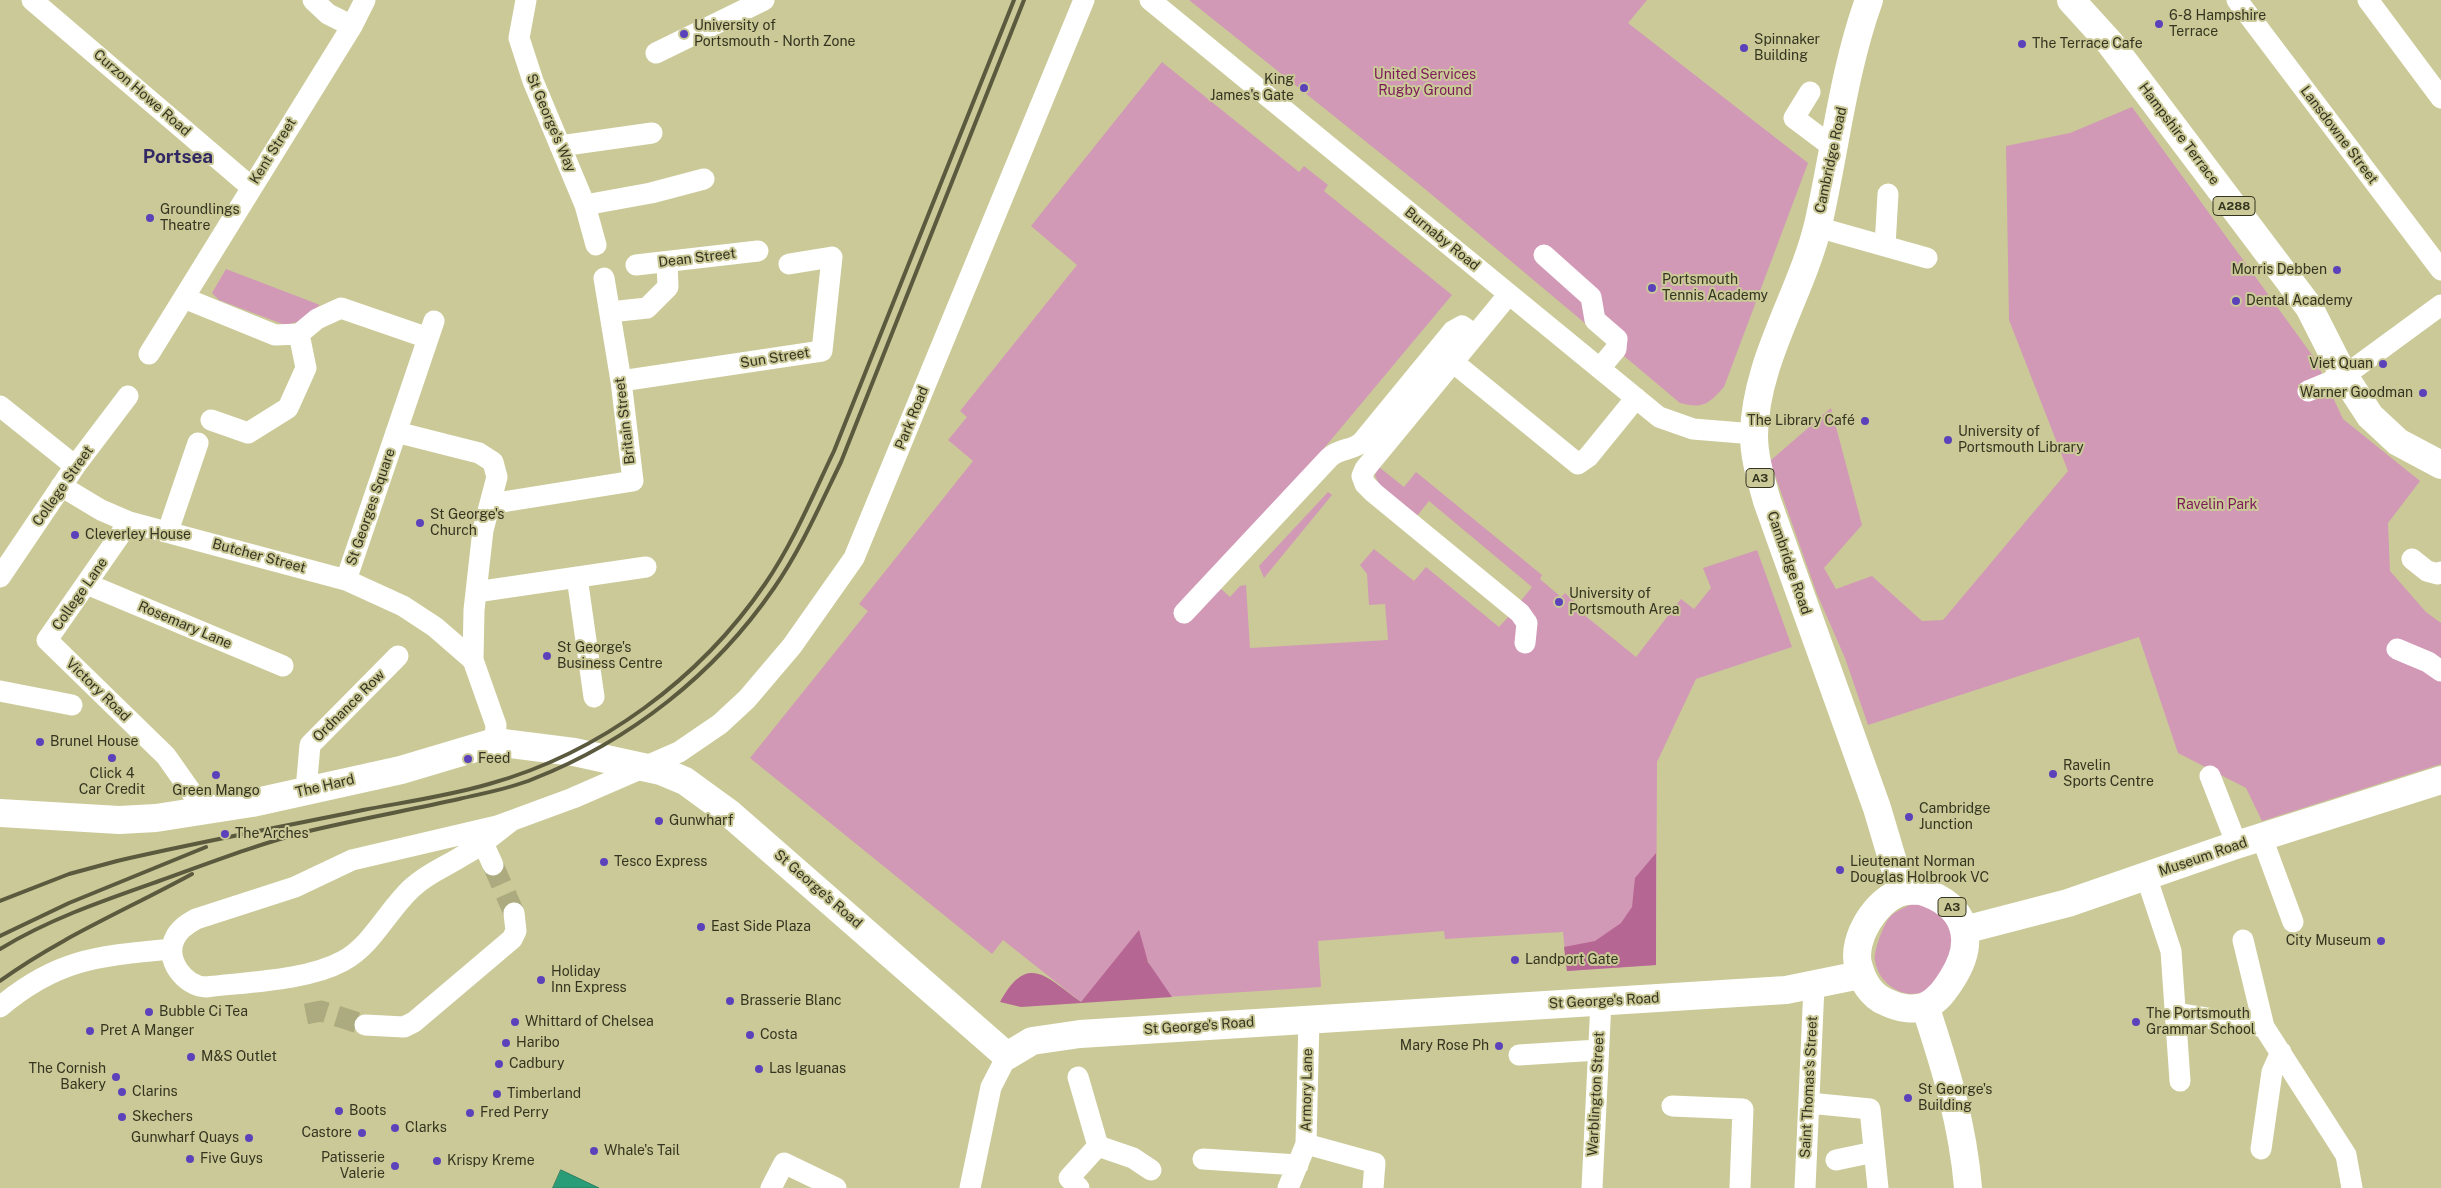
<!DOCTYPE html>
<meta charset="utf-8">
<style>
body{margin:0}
canvas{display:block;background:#cac997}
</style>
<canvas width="2441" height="1188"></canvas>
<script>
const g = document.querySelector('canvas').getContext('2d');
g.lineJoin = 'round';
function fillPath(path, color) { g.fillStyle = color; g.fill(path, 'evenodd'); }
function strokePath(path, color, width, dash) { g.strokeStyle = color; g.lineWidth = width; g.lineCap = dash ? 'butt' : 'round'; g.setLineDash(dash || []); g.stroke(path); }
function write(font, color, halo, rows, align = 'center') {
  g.font = font + ' "Public Sans",sans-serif'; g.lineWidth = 4; g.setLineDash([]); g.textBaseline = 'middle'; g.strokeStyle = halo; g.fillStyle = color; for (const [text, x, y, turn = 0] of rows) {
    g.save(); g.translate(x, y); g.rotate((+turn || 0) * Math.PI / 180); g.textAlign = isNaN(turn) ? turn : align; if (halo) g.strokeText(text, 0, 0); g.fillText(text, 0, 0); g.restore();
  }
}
fillPath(new Path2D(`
 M1189,0H1647L1628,23L1808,163L1724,387C1709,404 1703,409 1680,403L1425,189Z
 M1162,62L1299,172L1304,166L1328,185L1324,191L1452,295L1305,471L1173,613L1185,624L1219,587L1230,597L1240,586L1246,585L1250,648L1388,640L1385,604L1369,605L1367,574L1360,565L1374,549L1414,581L1426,567L1499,627L1510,615L1518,621V649L1533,650L1536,617L1519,603L1532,587L1429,501L1417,516L1380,487L1375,475L1379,467L1404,487L1416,472L1542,575L1540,579L1561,597L1565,593L1574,601L1572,605L1636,657L1681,599L1694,609L1711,588L1703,568L1757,550L1792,647L1696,679L1657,762L1656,965L1567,971L1563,932L1445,939L1444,931L1318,941L1321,987L1166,997L1143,951L1081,1002L1003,940L992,954L750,758L868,611L859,604L973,461L948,440L967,417L960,411L1077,265L1031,226Z
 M2132,107L2315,359L2343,419L2420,481L2388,523L2390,571L2426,612L2441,623V764L2262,821L2246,788L2178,753L2139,637L1868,725L1845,658L1817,594L1770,461L1831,408L1862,525L1824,568L1836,589L1872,576L1922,621L1943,620L2068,471L2009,320L2006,146L2070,133Z
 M226,269L320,305L297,322L285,325L219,300L212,293Z
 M1328,492L1332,495L1264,578L1259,566Z
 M1913,903L1947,913L1957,954C1950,963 1936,985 1927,990C1905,1002 1878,984 1875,960C1873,952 1884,923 1890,917C1895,911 1907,907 1913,903Z`), '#d299b7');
fillPath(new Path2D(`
 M1656,853V965L1567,971L1564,947L1595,941L1621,923L1632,907L1635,878Z
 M1139,930L1148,962L1172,997L1021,1007L1000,1002C1028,951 1047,978 1081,1002Z`), '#b66692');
const water = new Path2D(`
 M561,1170L599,1188H553Z`);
fillPath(water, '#299d78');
strokePath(water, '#2c7e5e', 1);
fillPath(new Path2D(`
 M0,921L30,973L0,994Z`), '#cac997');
strokePath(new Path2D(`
 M493,865L514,913
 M306,1014L321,1011L365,1025`), '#acab7f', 21, [21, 11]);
strokePath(new Path2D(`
 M32,0L251,187
 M313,0L328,14L352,26
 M526,0L519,38L533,81L585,205L596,245
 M1150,0L1659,417L1693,429L1754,434
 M2237,0L2441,270
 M2368,0L2441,98
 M656,53L764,0
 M1810,92L1794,118L1834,148
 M560,146L652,133
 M585,205L651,193L704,179
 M1817,227L1927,258
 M1885,246L1888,194
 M1544,255L1591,297L1595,320L1617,339L1616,349L1600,368
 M636,265L758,251
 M1509,294L1365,469L1362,476L1365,484L1374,493L1520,613L1527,623L1525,643
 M184,298L275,335L299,334L317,319L341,308L428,338
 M610,312L647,308L668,287L667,262
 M149,354L352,26L365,0
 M1453,362L1578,464L1588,457L1636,398
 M621,381L822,351L832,257L789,264
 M2308,391L2344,376L2441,305
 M0,406L75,466
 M211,420L248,433L288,408L306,368L299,334
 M396,432L479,453L493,462L497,477L483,530L474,610L473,660
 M61,486L101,510L129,522L346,580L403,606L435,627L473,660L496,725L495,742
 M490,504L633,481L621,381L604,278
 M129,522L47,640L166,756L204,810
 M168,531L198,443
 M2412,559L2427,571L2438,574L2441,572
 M0,577L75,466L128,396
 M577,577L594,697
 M346,580L434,321
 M87,584L283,666
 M476,592L646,567
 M1184,613L1329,458C1339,448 1352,451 1362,442L1453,331L1462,326L1475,335
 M2397,649L2428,662L2441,671
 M0,691L72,705
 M2210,776L2237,845
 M306,790L310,745L398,656
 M510,822C495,833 481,846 464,855C447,866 428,873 413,887C388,909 373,945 343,961C306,981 247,982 206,987C184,986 164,959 175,938C179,929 187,924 196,919L295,887L352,860L497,826L573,798L679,752L720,724L747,699L792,646L854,558L1084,0
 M474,836L483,843L493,865
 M2262,838L2293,922
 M2146,876L2171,951L2180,1081
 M2243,940L2264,1027L2346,1155L2352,1188
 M0,1007C58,958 100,956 172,949
 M2176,1013L2264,1027
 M365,1025L404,1027L414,1022L512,939L516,931L514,913
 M1519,1055L1598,1050
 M1078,1077L1098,1146
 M1809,1103L1870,1109L1878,1188
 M1672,1106L1743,1109L1740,1188
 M1306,1144L1375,1163L1373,1188
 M1098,1146L1133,1158L1151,1170
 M2261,1149L2272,1072L2281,1052
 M1203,1159L1298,1165
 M1836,1160L1874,1152
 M771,1188L784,1163L836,1188
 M970,1188L991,1087L1007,1056
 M1079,1188L1069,1178L1098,1146
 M1288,1188L1306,1144L1309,1019
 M1592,1188L1601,1001
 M1805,1188L1814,986`), '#fff', 21);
strokePath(new Path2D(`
 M1869,0C1843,72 1835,151 1818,225C1801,295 1755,361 1754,435C1754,458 1761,479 1767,501L1877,808L1902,892
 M2071,0L2110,43L2309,307L2344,376L2370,416L2398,442L2441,465
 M0,813L119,820L156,818L252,803L401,770L495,742L574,752L661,771L685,781L729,813L1007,1056L1032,1041L1080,1034L1786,990L1860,975
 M1921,891C1966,905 1977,940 1952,979C1945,990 1938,1000 1926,1006C1914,1011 1898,1008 1886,1002C1871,996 1862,980 1858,964C1852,939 1876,899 1902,892C1908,890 1915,891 1921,891Z
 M1964,930L2068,903L2230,847L2441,780
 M1925,1006C1945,1066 1963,1125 1968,1188`), '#fff', 28);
strokePath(new Path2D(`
 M0,901L69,874L117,861C199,842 281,827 363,810C405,802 448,796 489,784C600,753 700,679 765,584C793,543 813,495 834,451L1014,0
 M0,936L69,903L206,847
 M0,949C49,919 105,900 159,881C209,863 258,844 309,831C359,819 410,810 459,799C484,793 509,789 533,779C630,741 715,674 774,588C801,549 820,505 841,462L1024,0
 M0,981C59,938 128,909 192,874`), '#5b5a3f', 4);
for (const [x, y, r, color] of [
 [2159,24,5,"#5b42ba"],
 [684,34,5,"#5b42ba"],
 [2022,44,5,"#5b42ba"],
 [1744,48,5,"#5b42ba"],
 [1304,88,5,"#5b42ba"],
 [150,218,5,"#5b42ba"],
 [2337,270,5,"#5b42ba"],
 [1652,288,5,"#5b42ba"],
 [2236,301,5,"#5b42ba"],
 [2383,364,5,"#5b42ba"],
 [2423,393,5,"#5b42ba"],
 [1865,421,5,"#5b42ba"],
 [1948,440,5,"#5b42ba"],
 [420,523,5,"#5b42ba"],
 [75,535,5,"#5b42ba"],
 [1559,602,5,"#5b42ba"],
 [547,656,5,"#5b42ba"],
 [40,742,5,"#5b42ba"],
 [112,758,5,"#5b42ba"],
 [468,759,5,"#5b42ba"],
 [2053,774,5,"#5b42ba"],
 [216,775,5,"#5b42ba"],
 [1909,817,5,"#5b42ba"],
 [659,821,5,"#5b42ba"],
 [225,834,5,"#5b42ba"],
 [604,862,5,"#5b42ba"],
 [1840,870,5,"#5b42ba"],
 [701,927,5,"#5b42ba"],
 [2381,941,5,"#5b42ba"],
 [1515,960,5,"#5b42ba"],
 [541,980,5,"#5b42ba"],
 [730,1001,5,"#5b42ba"],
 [149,1012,5,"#5b42ba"],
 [515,1022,5,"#5b42ba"],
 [2136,1022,5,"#5b42ba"],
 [90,1031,5,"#5b42ba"],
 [750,1035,5,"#5b42ba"],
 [506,1043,5,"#5b42ba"],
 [1499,1046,5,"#5b42ba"],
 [191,1057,5,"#5b42ba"],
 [499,1064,5,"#5b42ba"],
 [759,1069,5,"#5b42ba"],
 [116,1077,5,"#5b42ba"],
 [122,1092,5,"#5b42ba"],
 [497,1094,5,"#5b42ba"],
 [1908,1098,5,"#5b42ba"],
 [339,1111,5,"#5b42ba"],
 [470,1113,5,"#5b42ba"],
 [122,1117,5,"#5b42ba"],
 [395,1128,5,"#5b42ba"],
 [362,1133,5,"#5b42ba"],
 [249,1138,5,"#5b42ba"],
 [594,1151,5,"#5b42ba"],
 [190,1159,5,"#5b42ba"],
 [437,1161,5,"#5b42ba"],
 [395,1166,5,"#5b42ba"]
]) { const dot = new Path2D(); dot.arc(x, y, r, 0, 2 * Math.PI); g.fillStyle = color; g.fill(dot); strokePath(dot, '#cac997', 2); }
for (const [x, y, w] of [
 [2234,206,42],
 [1760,478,28],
 [1952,907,28]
]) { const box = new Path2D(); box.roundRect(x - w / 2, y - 9.5, w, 19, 4); g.fillStyle = '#cac997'; g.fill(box); strokePath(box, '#343420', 1); }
write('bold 12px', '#343420', null, [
 ["A288",2234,206],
 ["A3",1760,478],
 ["A3",1952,907]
]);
write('14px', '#343420', '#cac997', [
 ["6-8 Hampshire",2169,16],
 ["Terrace",2169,32],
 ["University of",694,26],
 ["Portsmouth - North Zone",694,42],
 ["Spinnaker",1754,40],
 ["Building",1754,56],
 ["The Terrace Cafe",2032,44],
 ["King",1294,80,"right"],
 ["James's Gate",1294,96,"right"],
 ["Groundlings",160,210],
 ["Theatre",160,226],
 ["Morris Debben",2327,270,"right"],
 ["Portsmouth",1662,280],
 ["Tennis Academy",1662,296],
 ["Dental Academy",2246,301],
 ["Viet Quan",2373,364,"right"],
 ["Warner Goodman",2413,393,"right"],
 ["The Library Café",1855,421,"right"],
 ["University of",1958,432],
 ["Portsmouth Library",1958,448],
 ["St George's",430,515],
 ["Church",430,531],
 ["Cleverley House",85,535],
 ["University of",1569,594],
 ["Portsmouth Area",1569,610],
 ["St George's",557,648],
 ["Business Centre",557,664],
 ["Brunel House",50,742],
 ["Feed",478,759],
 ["Ravelin",2063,766],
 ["Sports Centre",2063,782],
 ["Click 4",112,774,"center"],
 ["Car Credit",112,790,"center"],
 ["Green Mango",216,791,"center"],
 ["Cambridge",1919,809],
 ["Junction",1919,825],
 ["Gunwharf",669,821],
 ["The Arches",235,834],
 ["Tesco Express",614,862],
 ["Lieutenant Norman",1850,862],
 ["Douglas Holbrook VC",1850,878],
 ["East Side Plaza",711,927],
 ["City Museum",2371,941,"right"],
 ["Landport Gate",1525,960],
 ["Holiday",551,972],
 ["Inn Express",551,988],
 ["Brasserie Blanc",740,1001],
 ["Bubble Ci Tea",159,1012],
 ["The Portsmouth",2146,1014],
 ["Grammar School",2146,1030],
 ["Whittard of Chelsea",525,1022],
 ["Pret A Manger",100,1031],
 ["Costa",760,1035],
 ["Haribo",516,1043],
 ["Mary Rose Ph",1489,1046,"right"],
 ["M&S Outlet",201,1057],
 ["Cadbury",509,1064],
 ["The Cornish",106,1069,"right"],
 ["Bakery",106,1085,"right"],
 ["Las Iguanas",769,1069],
 ["St George's",1918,1090],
 ["Building",1918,1106],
 ["Clarins",132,1092],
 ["Timberland",507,1094],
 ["Boots",349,1111],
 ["Fred Perry",480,1113],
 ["Skechers",132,1117],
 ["Clarks",405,1128],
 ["Castore",352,1133,"right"],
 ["Gunwharf Quays",239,1138,"right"],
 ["Whale's Tail",604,1151],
 ["Patisserie",385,1158,"right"],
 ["Valerie",385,1174,"right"],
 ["Five Guys",200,1159],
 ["Krispy Kreme",447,1161]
], 'left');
write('14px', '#7c1a58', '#cac997', [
 ["United Services",1425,75],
 ["Rugby Ground",1425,91],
 ["Ravelin Park",2217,505]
]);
write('14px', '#343420', '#cac997', [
 ["Curzon Howe Road",142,93,41],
 ["St George's Way",551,123,67],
 ["Hampshire Terrace",2179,134,53],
 ["Lansdowne Street",2339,135,53],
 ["Kent Street",273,151,-58],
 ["Cambridge Road",1831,160,-78],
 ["Burnaby Road",1442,239,39],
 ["Dean Street",697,258,-7],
 ["Sun Street",775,358,-9],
 ["Park Road",912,418,-68],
 ["Britain Street",625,421,-97],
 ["College Street",63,486,-55],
 ["St Georges Square",371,507,-71],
 ["Butcher Street",259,556,15],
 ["Cambridge Road",1789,563,71],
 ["College Lane",80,594,-55],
 ["Rosemary Lane",185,625,23],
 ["Victory Road",98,690,44],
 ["Ordnance Row",349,706,-45],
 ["The Hard",325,786,-13],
 ["Museum Road",2203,857,-19],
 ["St George's Road",818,889,41],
 ["St George's Road",1604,1001,-3],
 ["St George's Road",1199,1026,-4],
 ["Saint Thomas's Street",1809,1087,-87],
 ["Armory Lane",1307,1090,-89],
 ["Warblington Street",1596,1094,-87]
]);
write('bold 19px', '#322964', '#cac997', [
 ["Portsea",178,157]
]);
</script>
